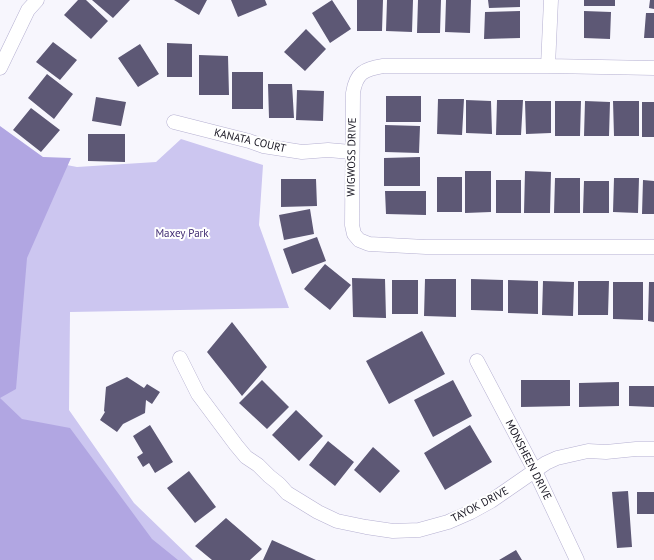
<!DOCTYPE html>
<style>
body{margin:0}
canvas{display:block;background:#f7f6fd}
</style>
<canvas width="654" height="560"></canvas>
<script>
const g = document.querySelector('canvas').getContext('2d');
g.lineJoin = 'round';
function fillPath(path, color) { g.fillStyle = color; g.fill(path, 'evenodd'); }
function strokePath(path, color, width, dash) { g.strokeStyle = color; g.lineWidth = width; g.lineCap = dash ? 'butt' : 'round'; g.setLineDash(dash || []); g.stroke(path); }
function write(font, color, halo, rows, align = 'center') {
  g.font = font + ' "PT Sans",sans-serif'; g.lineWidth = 4; g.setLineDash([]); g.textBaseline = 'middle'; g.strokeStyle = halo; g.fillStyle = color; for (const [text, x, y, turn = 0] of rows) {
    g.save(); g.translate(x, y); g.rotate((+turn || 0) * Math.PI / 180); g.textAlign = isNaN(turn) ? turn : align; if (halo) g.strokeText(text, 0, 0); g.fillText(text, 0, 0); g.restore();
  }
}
fillPath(new Path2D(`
 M0,129L46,161L77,167L156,162L181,139L263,165L259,225L289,308L70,312L69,410L134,503L193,560H4L0,558Z`), '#ccc6f0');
fillPath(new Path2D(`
 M0,126L43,157L71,158L27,258L16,389L0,398L22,419L70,428L152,539L178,560H0Z`), '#b1a6e2');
fillPath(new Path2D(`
 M78,0H86L108,21L91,39L64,15Z
 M92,0H130L113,18Z
 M174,0H207L199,15Z
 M231,0H265L267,5L238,17Z
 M332,0L351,29L330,43L312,13Z
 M357,0H383L382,31H357Z
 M387,0H413L412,32L386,31Z
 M418,0H441L440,33H417Z
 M446,0H471L470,33L445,32Z
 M488,0H520V7L489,8Z
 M584,0H615V6H584Z
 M650,0H654V9L649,8Z
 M520,11V38L484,39L485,12Z
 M584,11L611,12L610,39L584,38Z
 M646,13H654V38H644Z
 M306,29L326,49L305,71L284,52Z
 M53,42L77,60L60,80L36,62Z
 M167,43L192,44V77H167Z
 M140,44L159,74L138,87L118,58Z
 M199,55L228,56L229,95H199Z
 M232,72H263V109H232Z
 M47,74L73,94L54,119L28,98Z
 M268,84H292L294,118H269Z
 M297,90L324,91L323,121L296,120Z
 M386,96H421V122H386Z
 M96,97L126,102L121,126L92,121Z
 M438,99H464L462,135L437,134Z
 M466,100L491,101L492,134L466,133Z
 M497,100H523L521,135H496Z
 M525,101H551V133L526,134Z
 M555,101H581L580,136H555Z
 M585,101L610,102L609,136H584Z
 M613,101H639V136H614Z
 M642,102H654V137H642Z
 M31,108L60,130L41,152L13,130Z
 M385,125L420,126L419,153L385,152Z
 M88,134H125V162L88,161Z
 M420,157V186H384V158Z
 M465,171H491V212L465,213Z
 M525,171L551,172L550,213H524Z
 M437,177H462V212H437Z
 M555,178H580V213H554Z
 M614,178H639L638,213L613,212Z
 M281,179H316L317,206L281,207Z
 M496,180H521V213H496Z
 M643,180L654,181V214H642Z
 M584,181H609V213H583Z
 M385,191H426V215L386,214Z
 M310,209L314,234L284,240L279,215Z
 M317,237L326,261L292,274L283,249Z
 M325,264L351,285L330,310L304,289Z
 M352,278L385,279L386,318L353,317Z
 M425,279H456V317L424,316Z
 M471,279L503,280V311L471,310Z
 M392,280H418V314H392Z
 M508,280L538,281V314L508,313Z
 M543,281L574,282L573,316L542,315Z
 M578,281H609L608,315H578Z
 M613,282H643V320L613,319Z
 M649,282H654V322L648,321Z
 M232,322L267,367L242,396L207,352Z
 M422,331L445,374L389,404L366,361Z
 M127,377L144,388L147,384L160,392L152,404L146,400L145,413L123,424L117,432L100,420L105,412L104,411L106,387Z
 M262,380L289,407L267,429L239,403Z
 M453,380L472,416L433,437L414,400Z
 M521,380H570V406L521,407Z
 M619,382V406L579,407V383Z
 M629,386H654V407L629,406Z
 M296,410L323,436L299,461L272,435Z
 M150,425L173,462L155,473L149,463L143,467L137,457L143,453L133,436Z
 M470,425L492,462L445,490L424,453Z
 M328,441L354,462L335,486L309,465Z
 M373,447L400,471L380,493L354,470Z
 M189,471L216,507L195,523L167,488Z
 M628,491L632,547L617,548L612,492Z
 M637,492H654V514H637Z
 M226,518L262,549L250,560H212L195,546Z
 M272,540L316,560H263Z
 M516,550L522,560H499Z`), '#5d5875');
const minor = new Path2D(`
 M548,66L551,0
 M0,68L28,10L37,0
 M654,68L548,66H383C364,69 356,73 353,93L352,225L354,234L359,240L369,244L426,247H654
 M174,122L249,141L263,146L302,152L328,150L351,152
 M180,358L198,394L236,445L246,457L258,465L269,476L279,484L287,493L318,512L337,521L366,527L393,531L419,530L448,522L471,512L491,501L546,463L557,458L588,451L606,452L636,449H654
 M477,361L535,471L577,560`);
strokePath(minor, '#b5b0d1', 15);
strokePath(minor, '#fff', 14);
write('11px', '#171521', '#fff', [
 ["KANATA COURT",250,141,13],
 ["WIGWOSS DRIVE",352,157,-89],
 ["MONSHEEN DRIVE",528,460,63],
 ["TAYOK DRIVE",480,505,-28]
]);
write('11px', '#412d73', '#fff', [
 ["Maxey Park",182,234]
]);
</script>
